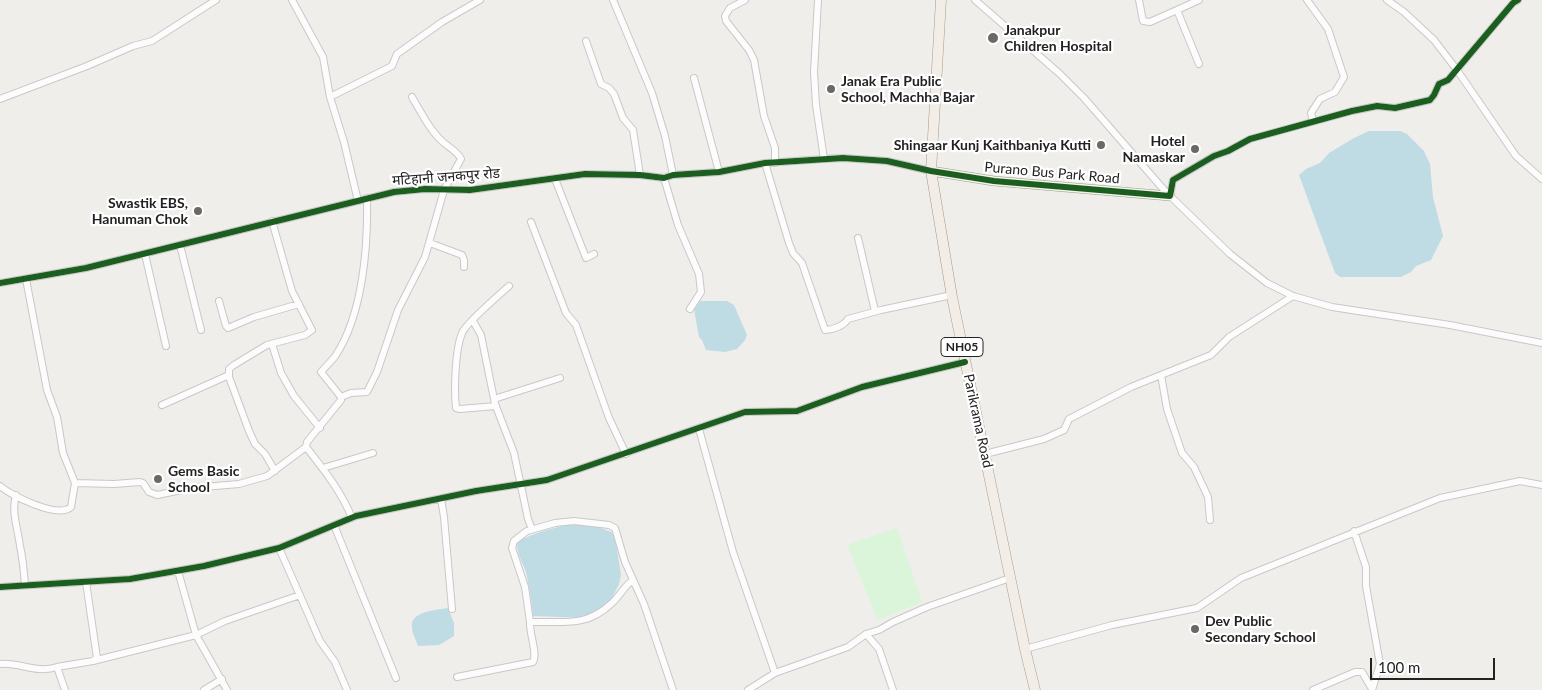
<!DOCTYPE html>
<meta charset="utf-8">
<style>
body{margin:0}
#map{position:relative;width:1542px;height:690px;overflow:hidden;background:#f0eeeb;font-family:Lato,sans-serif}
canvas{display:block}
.scale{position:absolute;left:1370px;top:658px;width:125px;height:22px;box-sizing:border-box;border:2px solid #222;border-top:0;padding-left:6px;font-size:15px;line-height:18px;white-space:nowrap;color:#222;-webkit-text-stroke:4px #fff;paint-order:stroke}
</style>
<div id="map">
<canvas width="1542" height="690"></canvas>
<div class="scale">100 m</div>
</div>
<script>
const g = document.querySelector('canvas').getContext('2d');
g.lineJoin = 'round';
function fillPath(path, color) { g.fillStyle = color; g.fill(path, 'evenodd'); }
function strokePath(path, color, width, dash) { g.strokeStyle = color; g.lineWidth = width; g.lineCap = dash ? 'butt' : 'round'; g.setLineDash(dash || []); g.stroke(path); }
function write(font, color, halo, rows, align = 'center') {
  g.font = font + ' Lato,"Noto Sans Devanagari",sans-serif'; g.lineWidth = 4.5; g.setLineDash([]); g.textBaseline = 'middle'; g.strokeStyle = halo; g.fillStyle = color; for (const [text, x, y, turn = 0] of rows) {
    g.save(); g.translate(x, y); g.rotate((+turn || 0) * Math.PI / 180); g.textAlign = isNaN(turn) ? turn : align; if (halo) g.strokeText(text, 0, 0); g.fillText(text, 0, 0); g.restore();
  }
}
fillPath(new Path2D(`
 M897,528L922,602L878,620L847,545Z`), '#daf5da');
fillPath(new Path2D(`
 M1369,131H1400L1407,134L1424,151L1430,164L1433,197L1443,236L1431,260L1416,266L1411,272L1401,277H1340L1335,273L1299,175L1306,169L1320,163L1329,153L1354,138Z
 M700,301H727L734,305L747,335L745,340L737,349L725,352L706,350L702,340L699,337L694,309Z
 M577,523L598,527L611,532L615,537L621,575L619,584L611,600L587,618L533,616C532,601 529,587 526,572C522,561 517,555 517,542C535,532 556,527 577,523Z
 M448,608L454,623V636L439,645L418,646C416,640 412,633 412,627C410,611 437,610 448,608Z`), '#bfdbe3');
const street = new Path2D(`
 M292,0L323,57L330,97L344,142L358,201
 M613,0L652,93L665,136L673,175
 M745,0L730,8L725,16L726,21L749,50L754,60L764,116L775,148V163
 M818,0L814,72L816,105L824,159
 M975,0L1060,74L1084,98L1165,191L1230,254L1267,283L1293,296L1332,307L1450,325L1542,343
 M1139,0L1143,21L1150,22L1177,10
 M1199,0L1177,10L1199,64
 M1307,0L1328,29L1344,77L1335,92L1320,99L1311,113L1313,121
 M1387,0L1404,12L1434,40L1457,70L1516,156L1542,179
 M586,41L601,84L609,88L614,94L623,118L633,130L640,175
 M694,78L719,172
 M330,97L392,66L397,54L442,22L480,0
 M0,99L87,66L133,46L152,41L216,0
 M765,163L789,243L793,253L802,263L825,330C832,330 844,326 848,319L881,310L952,295
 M664,178L678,225L699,274L701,292L690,309
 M555,179L586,258L594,254
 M1170,196L1173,180L1214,156L1228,151L1250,139L1352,111L1377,106L1395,108L1430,100L1434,95L1439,84L1448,80L1513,3L1518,0
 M272,221L292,291L312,330L305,335L267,345L234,365L229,369V377L249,431L255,444L265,454L275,471
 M531,222L566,313L576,325L609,418L626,454
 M858,238L875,311
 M430,243L462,255L464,260V267
 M180,245L201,330
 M145,254L166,346
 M0,283L86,268L394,192L425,189L470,190L585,174L640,175L664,178L673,175L719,172L765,163L824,159L843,158L887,161L931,171
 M219,301L226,326L228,328L254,317L299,304
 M473,321L481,335L495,404L514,453L528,519L532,529
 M272,344L281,373L294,396L320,428
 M1161,375L1211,355L1229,337L1293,296
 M341,397L351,393L367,392L377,372L398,310L425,257L444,190L461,159C458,152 450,148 444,143C430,131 421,112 412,97
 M494,399L560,378
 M162,405L229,375
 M496,406L460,409L456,408C454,390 455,350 462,333C466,323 499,295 509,286
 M699,429L733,552L775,673
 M306,447L307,442L341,400V397L321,372C326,366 332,361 336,355C363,313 368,247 367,198
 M985,454L1044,439L1064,430L1069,419L1131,387L1161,375L1167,409L1182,453L1194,467L1208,497L1210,520
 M323,468L373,453
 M75,483L114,484L140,482L143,483L149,492L157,495L192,488L239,484L267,476L306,447C324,470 341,491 352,518
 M0,486C12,496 58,519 71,507L75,483L63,453L57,417L47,390L26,279
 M16,495C11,512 18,529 20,546C23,559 24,572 25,585
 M441,499L444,517L452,609
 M334,525L396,678
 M1354,531L1366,567V586L1380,664L1372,690
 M279,548L320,641L335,662L347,690
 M178,571L196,635L227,690
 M633,580C624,586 620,596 612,603C586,628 563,621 530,622L525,587L512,548L514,541L527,531L555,523L574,521L609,525L615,528L625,562L644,604L673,690
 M0,587L130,579L204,566L279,548L356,516L476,491L547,480L745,412L797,411L862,387L965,362
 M866,634L879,649L893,690
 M1025,649L1112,625L1197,608L1241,578L1440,498L1520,481L1542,485
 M93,661L196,635L225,621L300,595
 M0,664C20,662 36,674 57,667
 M457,677L533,662C538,654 529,633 530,622
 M65,690L57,667L93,661L97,658L86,582
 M204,690L222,679
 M748,690L775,673L848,647L866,634L879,630L893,622L927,607L1010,578
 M1313,690L1355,672H1362L1372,689`);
const secondary = new Path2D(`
 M931,171L994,181L1170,196`);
const primary = new Path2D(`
 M941,0L931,171L952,297L1025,649L1035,690`);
strokePath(street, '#c9c8c7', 8);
strokePath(secondary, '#999a82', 10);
strokePath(primary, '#a79c86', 11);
strokePath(street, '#fdfcfc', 6);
strokePath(secondary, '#f4f4ed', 9);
strokePath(primary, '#f3ede7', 10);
strokePath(new Path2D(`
 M0,283L86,268L394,192L425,189L470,190L585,174L640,175L664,178L673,175L719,172L765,163L843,158L887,161L931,171L994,181L1170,196L1173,180L1214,156L1228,151L1250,139L1352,111L1377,106L1395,108L1430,100L1434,95L1439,84L1448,80L1513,3L1518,0
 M0,587L130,579L204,566L279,548L356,516L476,491L547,480L745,412L797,411L862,387L965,362`), '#1b5e20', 6);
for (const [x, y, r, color] of [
 [993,38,6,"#6a6968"],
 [831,89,5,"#6a6968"],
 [1101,145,5,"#6a6968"],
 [1195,149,5,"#6a6968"],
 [198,211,5,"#6a6968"],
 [158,479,5,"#6a6968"],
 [1195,629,5,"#6a6968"]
]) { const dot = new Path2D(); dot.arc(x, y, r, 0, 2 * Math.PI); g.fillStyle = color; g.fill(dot); strokePath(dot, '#fff', 2); }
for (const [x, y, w] of [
 [962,347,42]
]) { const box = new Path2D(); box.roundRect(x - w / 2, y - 9.5, w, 19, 4); g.fillStyle = '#fff'; g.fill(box); strokePath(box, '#222', 1); }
write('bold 12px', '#222', null, [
 ["NH05",962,347]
]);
write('bold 14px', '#222', '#fff', [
 ["Janakpur",1004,30],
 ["Children Hospital",1004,46],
 ["Janak Era Public",841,81],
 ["School, Machha Bajar",841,97],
 ["Hotel",1185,141,"right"],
 ["Namaskar",1185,157,"right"],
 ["Shingaar Kunj Kaithbaniya Kutti",1091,145,"right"],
 ["Swastik EBS,",188,203,"right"],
 ["Hanuman Chok",188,219,"right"],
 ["Gems Basic",168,471],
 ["School",168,487],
 ["Dev Public",1205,621],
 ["Secondary School",1205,637]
], 'left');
write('14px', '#222', '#fff', [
 ["Purano Bus Park Road",1052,173,5],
 ["मटिहानी जनकपुर रोड",446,177,-4],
 ["Parikrama Road",978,421,78]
]);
</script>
